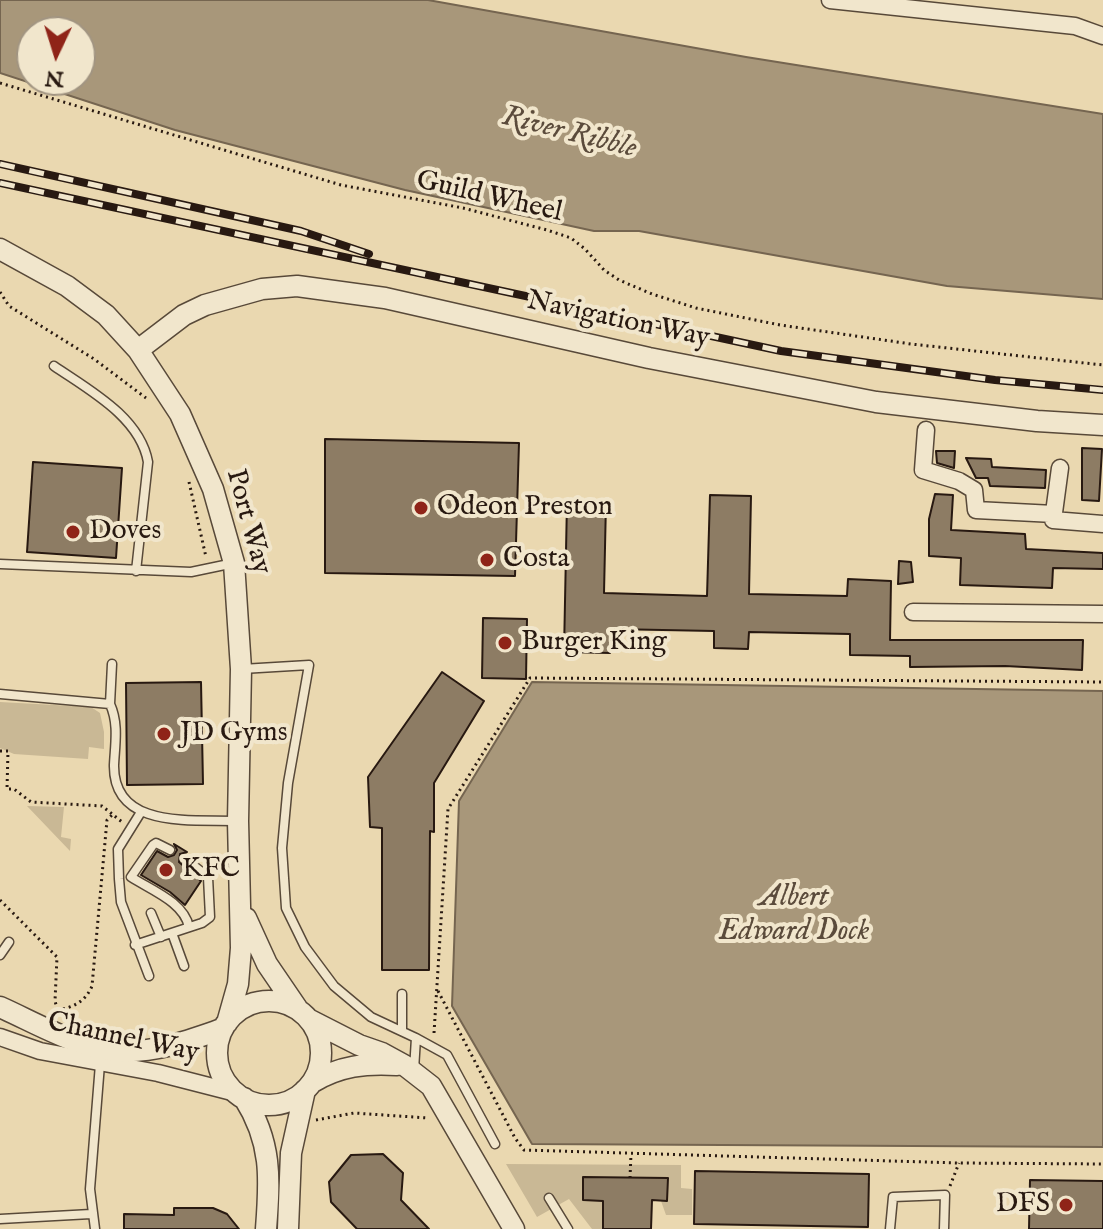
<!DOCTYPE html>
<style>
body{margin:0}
#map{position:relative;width:1103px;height:1229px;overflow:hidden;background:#ead8b0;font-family:"IM FELL English",serif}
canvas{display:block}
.north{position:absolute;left:16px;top:16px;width:80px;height:80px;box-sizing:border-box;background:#f1e6cc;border:2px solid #a19481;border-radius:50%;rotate:184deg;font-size:22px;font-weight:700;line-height:32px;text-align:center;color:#281911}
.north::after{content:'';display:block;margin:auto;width:28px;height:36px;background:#8f2418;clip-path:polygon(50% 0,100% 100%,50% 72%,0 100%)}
</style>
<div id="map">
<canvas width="1103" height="1229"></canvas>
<div class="north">N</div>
</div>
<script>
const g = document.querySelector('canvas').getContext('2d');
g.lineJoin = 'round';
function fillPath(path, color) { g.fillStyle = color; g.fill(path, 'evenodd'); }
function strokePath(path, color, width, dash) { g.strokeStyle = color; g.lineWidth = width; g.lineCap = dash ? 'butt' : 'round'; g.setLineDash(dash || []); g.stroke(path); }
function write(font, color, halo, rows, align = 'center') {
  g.font = font + ' "IM FELL English",serif'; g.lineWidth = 8; g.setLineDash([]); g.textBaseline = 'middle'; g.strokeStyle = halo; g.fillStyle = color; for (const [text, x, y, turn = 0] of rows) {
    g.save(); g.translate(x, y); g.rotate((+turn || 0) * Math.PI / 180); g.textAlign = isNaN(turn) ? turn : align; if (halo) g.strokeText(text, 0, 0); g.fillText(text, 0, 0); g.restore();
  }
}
fillPath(new Path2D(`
 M0,702L91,707L100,713L104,732V749L89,747L88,759L14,754L0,748Z
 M27,806L64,807L61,837L71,839L70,851Z
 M506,1164L681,1165V1188L692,1189V1215H666L661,1201L667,1200V1178L584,1177L603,1201V1229H592L569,1199L537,1217Z`), '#c9b895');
const water = new Path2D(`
 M0,0H428L746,57L1103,114V299L947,286L639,231H594L405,190L175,130L0,73ZM80,32V80H32V32Z
 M532,682L1103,691V1147L532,1144L452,1006L459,801Z`);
fillPath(water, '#a8977a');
strokePath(water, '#756550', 2);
const building = new Path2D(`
 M325,439L519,443L515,576L325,573Z
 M1082,448L1102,449L1099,501L1082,500Z
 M936,451H955L954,468L937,463Z
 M966,458L991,459L992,467L1046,470L1045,488L990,486L988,478H976Z
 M33,462L122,468L116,558L27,552Z
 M935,494L953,495L951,530L1025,534L1026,549L1103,553V569L1053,568L1052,588L960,585L961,558L929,556V519Z
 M710,495L751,496L749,594L847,596L848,579L891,581L890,640H1083L1082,670L1005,666L910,667V656L850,655V634L749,632L748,649L714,648V631L611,629L610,653L564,652L567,501L606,502L604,593L707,596Z
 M899,561L911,562L913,582L898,584Z
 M483,618L527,619L526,679L482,678Z
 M442,672L484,701L434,783V832L430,831L429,970H382V828L370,827L368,777Z
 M201,682L203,784L127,785L126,683Z
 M174,844L187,852L180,854L179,862L201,881L185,905L170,892L141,875L157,851L168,857L174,855L177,850Z
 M383,1154L403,1173L401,1200L429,1229H357L331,1202L329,1182L351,1155Z
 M695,1171L869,1174L868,1227L694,1224Z
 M583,1177L668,1178L667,1201L652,1200L651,1229H603V1201L583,1200Z
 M1030,1180L1103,1181V1229H1029Z
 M174,1208H213L227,1214L239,1229H124V1214L174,1215Z`);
fillPath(building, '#8d7c64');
strokePath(building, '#281911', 2);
const service = new Path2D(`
 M54,366C89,390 140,417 148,462L136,571
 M0,564L191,572L234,563
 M242,669L309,665L288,783L282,848L286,908L305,947L334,986L371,1017L416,1038L414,1070
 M0,694L110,704C119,724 115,744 114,765C113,830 193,819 238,821
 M110,704L112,664
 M141,812L118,849L119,879L121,902L149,976
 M170,850L156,843L153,845L131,877C151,890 184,902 189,927
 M151,913L161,937
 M172,933L184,966
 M135,945L202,923L210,917L208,877L185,859
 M0,955L9,942
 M402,1031V994
 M416,1038L447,1055L495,1144
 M549,1198L568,1229
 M0,1219L91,1214
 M95,1229L90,1189L100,1064
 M890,1229L893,1197L945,1195L944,1229`);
const minor = new Path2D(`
 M830,0L1075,26L1103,36
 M926,430L923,470L959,481L974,490L976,510L1054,514
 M1060,468L1053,520L1103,524
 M913,612L1103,614
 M0,1037L40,1051L158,1073L236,1093`);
const tertiary = new Path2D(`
 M0,249L67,286L106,315L138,350L180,414L213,489L234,563L241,669L238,821L241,948L238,984L227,1023
 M138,350L184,315L205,305L262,289L297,286L385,298L649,358L876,402L1037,421L1103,425
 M246,918L267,964L297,1008
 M217 1053a52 52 0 1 1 104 0a52 52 0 1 1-104 0Z
 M0,1007C38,1024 79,1049 121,1051C156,1053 190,1040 222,1029
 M310,1020L359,1045L382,1053L404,1065L431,1086L514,1229
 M313,1082C340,1066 365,1063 397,1065
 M244,1098C272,1142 270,1178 266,1229
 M288,1229L291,1153L305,1090`);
strokePath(service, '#584939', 11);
strokePath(minor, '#584939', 19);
strokePath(tertiary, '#584939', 23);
strokePath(new Path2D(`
 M0,83L341,185L463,208L547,230L571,238L585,249L604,270L619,280L652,294L696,308L780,325L911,344L1103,365
 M0,292L9,306L94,359L146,398
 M189,482L206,557
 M0,751H8L7,789H14L31,802L102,806L122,822
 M0,900L57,957L55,1001L57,1008
 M438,991L515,1138L524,1150L959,1163L1103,1164
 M57,1010C73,1008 86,1001 92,986L107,820L112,815
 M434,1033L448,809L530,678L1103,682
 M316,1120L354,1113L428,1118
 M630,1178L631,1154
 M950,1186L959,1163`), '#281911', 3, [2, 4]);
strokePath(service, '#f1e6cc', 8);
strokePath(minor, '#f1e6cc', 16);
strokePath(tertiary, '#f1e6cc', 20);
const rail = new Path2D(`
 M0,164L301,231L369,254
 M0,183L781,351L995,380L1103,390`);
strokePath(rail, '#281911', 8);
strokePath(rail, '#f1e6cc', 5, [15]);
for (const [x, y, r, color] of [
 [421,508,8,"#8f2418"],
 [73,532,8,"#8f2418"],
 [487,560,8,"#8f2418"],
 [505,643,8,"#8f2418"],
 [164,734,8,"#8f2418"],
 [166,870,8,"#8f2418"],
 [1066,1205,8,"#8f2418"]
]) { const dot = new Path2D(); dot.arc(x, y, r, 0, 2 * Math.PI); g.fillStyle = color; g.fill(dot); strokePath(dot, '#f1e6cc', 3); }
write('28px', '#281911', '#f1e6cc', [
 ["Guild Wheel",489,198,13],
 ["Navigation Way",618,321,12],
 ["Port Way",247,522,75],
 ["Channel Way",123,1039,12]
]);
write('28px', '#281911', '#f1e6cc', [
 ["Odeon Preston",437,508],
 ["Doves",89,532],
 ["Costa",503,560],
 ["Burger King",521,643],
 ["JD Gyms",180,734],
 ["KFC",182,870],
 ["DFS",1050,1205,"right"]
], 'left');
write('italic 30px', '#5b4b3b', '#f1e6cc', [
 ["River Ribble",569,134,14],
 ["Albert",794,899],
 ["Edward Dock",794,933]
]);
</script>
